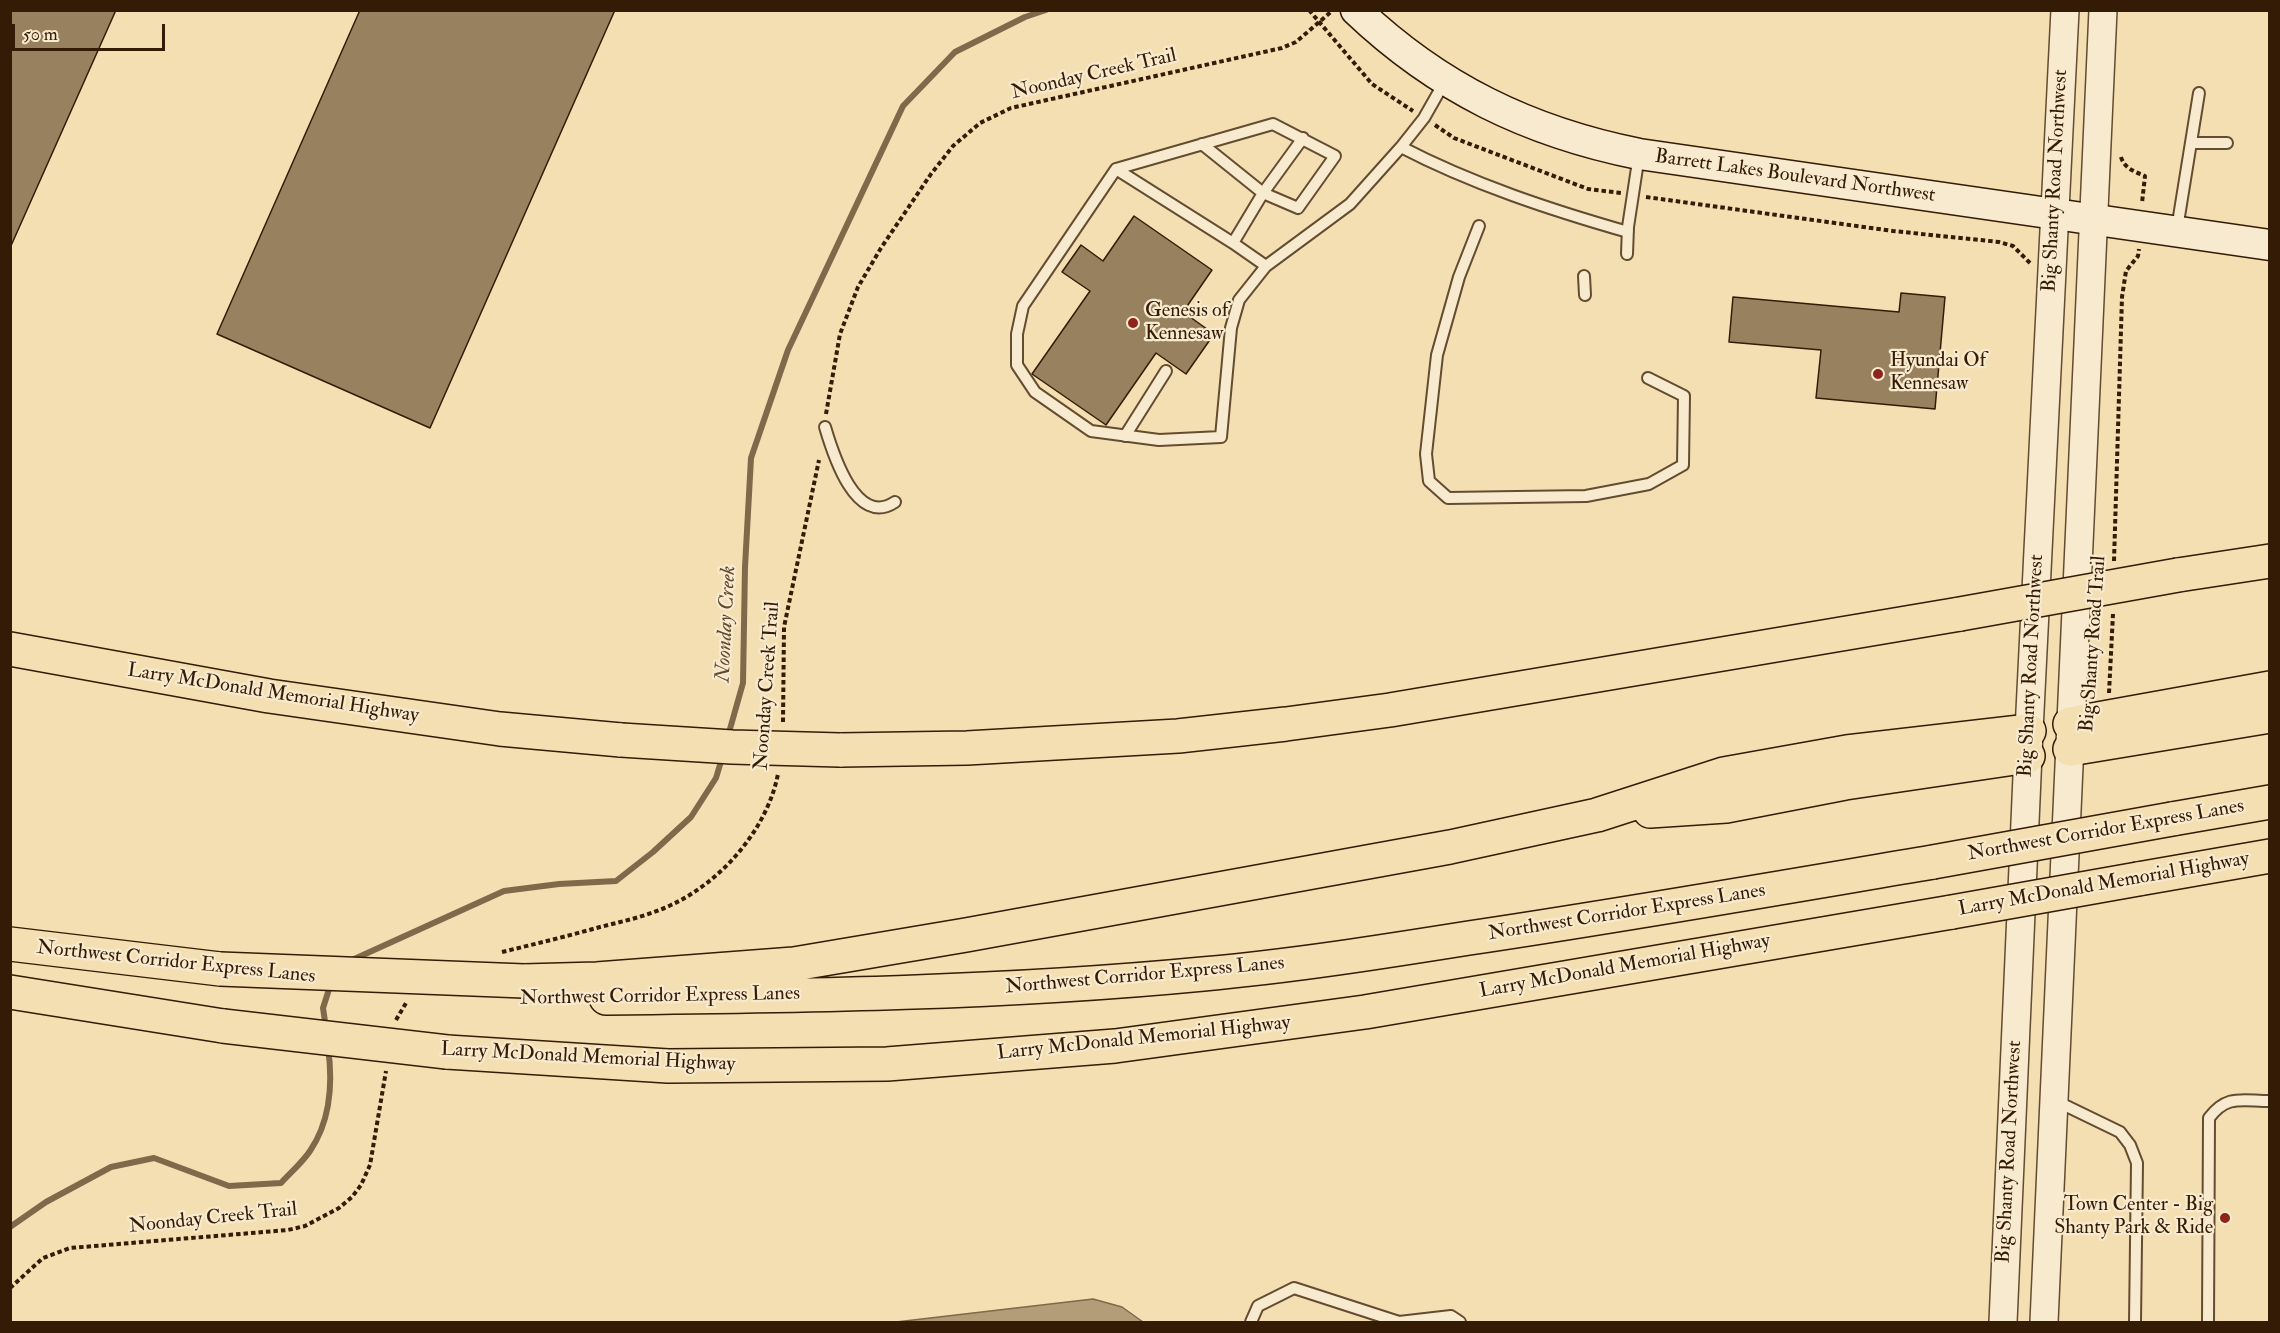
<!DOCTYPE html>
<style>
body{margin:0}
#map{position:relative;width:2280px;height:1333px;overflow:hidden;background:#f4dfb3;font-family:"IM FELL Double Pica",serif}
canvas{display:block}
.frame{position:absolute;inset:0;border:12px solid #341b05;pointer-events:none}
.scale{position:absolute;left:12px;top:24px;width:153px;height:27px;box-sizing:border-box;border:3px solid #341b05;border-top:0;padding-left:8px;font-size:18px;line-height:21px;white-space:nowrap;color:#341b05;-webkit-text-stroke:4px #f8eace;paint-order:stroke}
</style>
<div id="map">
<canvas width="2280" height="1333"></canvas>
<div class="frame"></div>
<div class="scale">50 m</div>
</div>
<script>
const g = document.querySelector('canvas').getContext('2d');
g.lineJoin = 'round';
function fillPath(path, color) { g.fillStyle = color; g.fill(path, 'evenodd'); }
function strokePath(path, color, width, dash) { g.strokeStyle = color; g.lineWidth = width; g.lineCap = dash ? 'butt' : 'round'; g.setLineDash(dash || []); g.stroke(path); }
function write(font, color, halo, rows, align = 'center') {
  g.font = font + ' "IM FELL Double Pica",serif'; g.lineWidth = 4.5; g.setLineDash([]); g.textBaseline = 'middle'; g.strokeStyle = halo; g.fillStyle = color; for (const [text, x, y, turn = 0] of rows) {
    g.save(); g.translate(x, y); g.rotate((+turn || 0) * Math.PI / 180); g.textAlign = isNaN(turn) ? turn : align; if (halo) g.strokeText(text, 0, 0); g.fillText(text, 0, 0); g.restore();
  }
}
const water = new Path2D(`
 M1093,1299L1122,1307L1143,1322H896Z`);
fillPath(water, '#b39c78');
strokePath(water, '#80684a', 1.5);
strokePath(new Path2D(`
 M728,736L743,683L745,567L751,458L788,350L903,106L955,52L1025,17L1046,10
 M352,960L504,891L559,884L616,881L653,852L691,817L716,778L722,758
 M326,1028L323,1008L331,983
 M10,1227L46,1202L111,1167L154,1158L229,1186L281,1183C290,1173 302,1163 310,1151C331,1120 333,1083 328,1047`), '#80684a', 6);
const building = new Path2D(`
 M10,10H116L10,248Z
 M360,10H615L430,428L217,334Z
 M1134,216L1212,270L1183,312L1214,334L1186,374L1156,353L1106,425L1032,374L1090,291L1062,272L1081,245L1103,261Z
 M1901,293L1945,297L1935,409L1816,398L1821,350L1729,342L1733,297L1899,312Z`);
fillPath(building, '#98815f');
strokePath(building, '#341b05', 1.5);
const service = new Path2D(`
 M1445,81L1424,118L1401,147C1472,184 1551,210 1628,232
 M2192,143H2227
 M1202,144L1263,193L1298,208L1335,156L1273,124L1116,169L1023,306L1017,334V365L1035,392L1091,431L1159,440L1221,437L1231,328L1239,300L1266,266L1350,204L1401,147
 M1116,169L1233,243
 M1479,226L1459,277L1437,355L1426,454L1429,481L1448,498L1586,496L1649,484L1683,465L1684,396L1648,378
 M2177,229L2199,93
 M1627,254L1628,227L1639,155
 M1266,266L1233,243L1263,193L1303,138
 M1584,276L1585,295
 M825,427C833,454 856,528 895,502
 M1125,436L1166,371
 M2056,1101L2120,1132L2130,1145L2137,1163L2135,1322
 M1251,1322L1258,1306L1294,1288L1399,1322L1451,1316L1460,1322
 M2208,1322L2209,1118C2227,1094 2242,1101 2270,1101`);
const tertiary = new Path2D(`
 M2003,1322L2029,731L2065,10
 M2044,1322L2103,10`);
const secondary = new Path2D(`
 M1356,10C1438,88 1529,132 1639,154L2270,245`);
const motorway = new Path2D(`
 M2178,575L2270,561
 M10,649L269,696L500,729L621,740
 M2070,724L2270,688
 M2070,749L2270,716
 M840,750L967,748L1178,736L1286,724L1390,710L1960,614
 M1650,811L1726,806L1845,783L2028,756
 M2172,819L2270,802
 M2138,879L2270,856
 M10,944L220,969
 M524,981L597,979L794,964L966,935L1450,847L1597,815L1724,774L1847,752L2029,731
 M10,992L223,1026
 M606,998C805,996 1005,993 1203,974C1292,966 1381,952 1469,938C1624,915 1779,888 1933,862
 M447,1052L668,1066L887,1064L1115,1046L1365,1012L1952,912`);
strokePath(service, '#644c30', 14);
strokePath(tertiary, '#644c30', 30);
strokePath(secondary, '#341b05', 33);
strokePath(motorway, '#341b05', 36);
strokePath(new Path2D(`
 M1309,10L1372,84L1413,111
 M1435,125L1454,138L1588,189L1621,193
 M2121,157C2124,168 2135,172 2145,176L2142,203
 M1646,197L1893,231L1999,242L2013,246L2030,263
 M826,414L840,334L858,287L881,248L931,174L953,146L980,123L1011,108L1282,48L1296,42L1332,11
 M2114,561L2122,297L2126,271L2138,256L2139,249
 M2109,693L2113,614
 M783,722L784,627L819,460
 M502,952C535,944 568,936 600,927C624,921 648,916 671,905C721,882 767,830 778,774
 M396,1020L406,1003
 M10,1288L43,1258L70,1248L288,1230L305,1226L339,1208L352,1197L361,1185L370,1165L386,1071`), '#341b05', 4, [4.5, 3]);
strokePath(service, '#f8eace', 10);
strokePath(tertiary, '#f8eace', 27);
strokePath(secondary, '#f8eace', 30);
strokePath(motorway, '#f4dfb3', 33);
const motorwayBridge = new Path2D(`
 M1960,614L2178,575
 M621,740L732,747L840,750
 M1933,862L2172,819
 M1952,912L2138,879
 M220,969L524,981
 M223,1026L447,1052`);
strokePath(motorwayBridge, '#341b05', 36, []);
strokePath(motorwayBridge, '#f4dfb3', 33);
for (const [x, y, r, color] of [
 [1133,323,6,"#8f2418"],
 [1878,374,6,"#8f2418"],
 [2225,1218,6,"#8f2418"]
]) { const dot = new Path2D(); dot.arc(x, y, r, 0, 2 * Math.PI); g.fillStyle = color; g.fill(dot); strokePath(dot, '#f8eace', 2); }
write('20px', '#341b05', '#f8eace', [
 ["Noonday Creek Trail",1094,75,-13],
 ["Barrett Lakes Boulevard Northwest",1795,177,8],
 ["Big Shanty Road Northwest",2056,181,-87],
 ["Big Shanty Road Trail",2094,644,-86],
 ["Big Shanty Road Northwest",2032,666,-87],
 ["Noonday Creek Trail",768,686,-86],
 ["Larry McDonald Memorial Highway",273,694,9],
 ["Northwest Corridor Express Lanes",2106,831,-10],
 ["Larry McDonald Memorial Highway",2104,885,-10],
 ["Northwest Corridor Express Lanes",1627,913,-9],
 ["Northwest Corridor Express Lanes",176,963,6],
 ["Larry McDonald Memorial Highway",1625,967,-10],
 ["Northwest Corridor Express Lanes",1145,976,-5],
 ["Northwest Corridor Express Lanes",660,997,-1],
 ["Larry McDonald Memorial Highway",1144,1039,-6],
 ["Larry McDonald Memorial Highway",588,1058,3],
 ["Big Shanty Road Northwest",2010,1152,-87],
 ["Noonday Creek Trail",213,1219,-6]
]);
write('20px', '#341b05', '#f8eace', [
 ["Genesis of",1145,312],
 ["Kennesaw",1145,335],
 ["Hyundai Of",1890,362],
 ["Kennesaw",1890,385],
 ["Town Center - Big",2213,1206,"right"],
 ["Shanty Park & Ride",2213,1229,"right"]
], 'left');
write('italic 21px', '#60482d', '#f8eace', [
 ["Noonday Creek",727,624,-87]
]);
</script>
